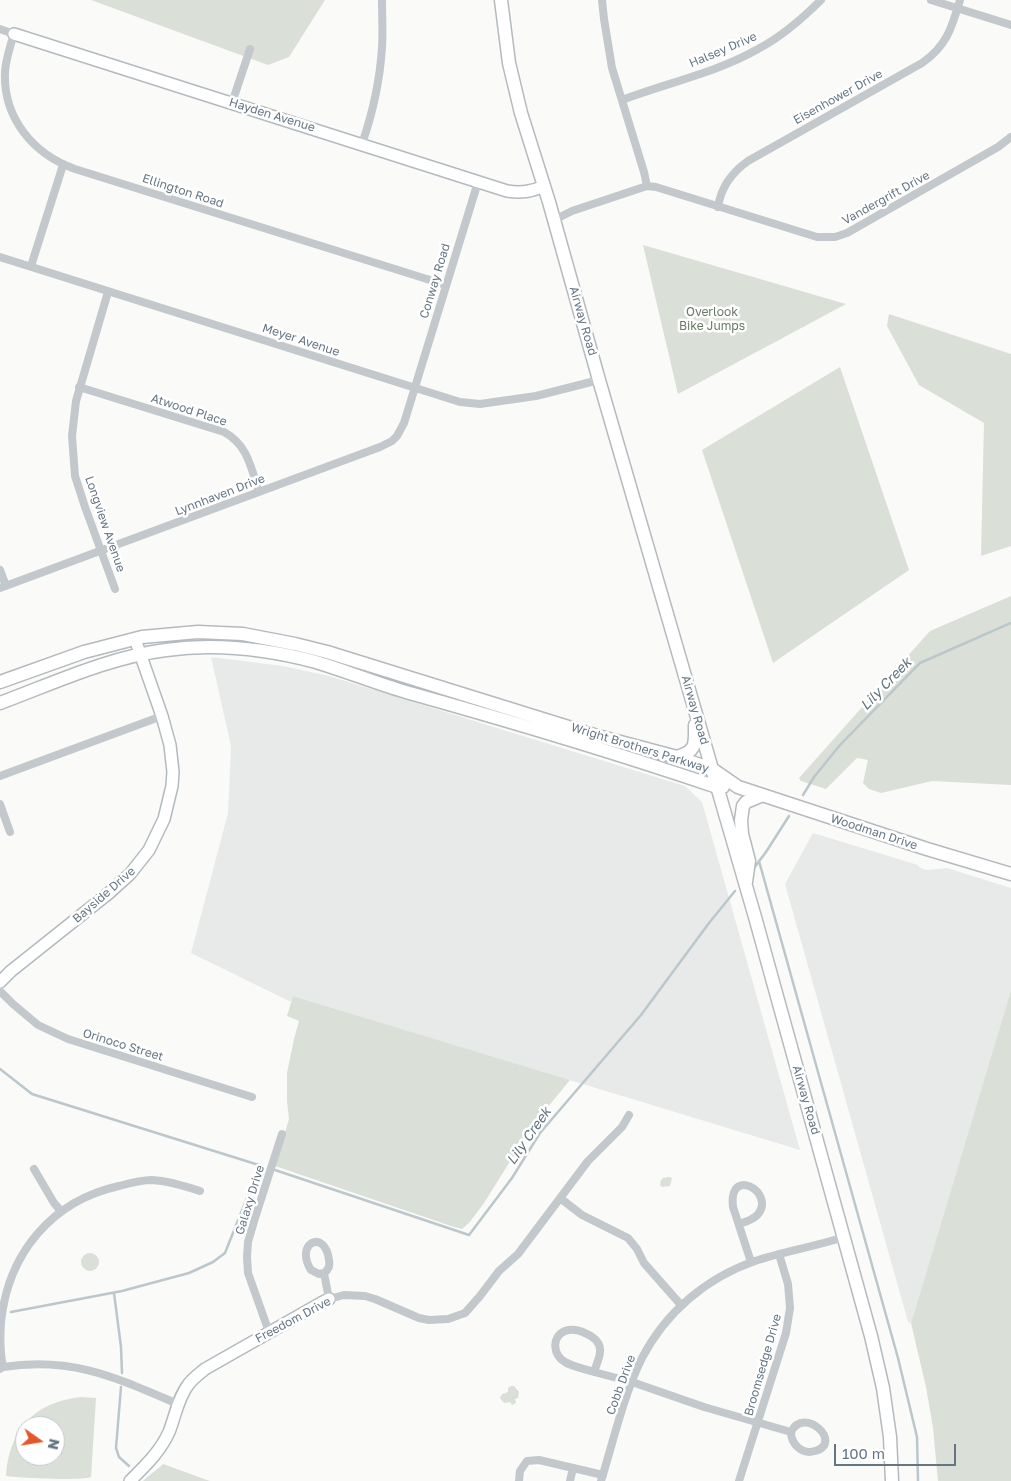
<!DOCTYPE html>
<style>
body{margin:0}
#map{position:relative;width:1011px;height:1481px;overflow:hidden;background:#fafaf8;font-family:"Golos Text",sans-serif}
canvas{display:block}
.north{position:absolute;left:15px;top:1416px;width:50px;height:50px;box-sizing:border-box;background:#fff;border:1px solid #c1c8cd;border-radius:50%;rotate:103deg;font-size:14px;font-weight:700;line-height:20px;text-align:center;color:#657683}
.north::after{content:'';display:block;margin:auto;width:18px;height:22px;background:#e4572e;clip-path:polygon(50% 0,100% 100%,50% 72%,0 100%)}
.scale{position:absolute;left:834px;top:1444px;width:122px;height:22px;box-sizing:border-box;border:2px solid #657683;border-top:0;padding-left:6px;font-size:15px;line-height:18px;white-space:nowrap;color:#657683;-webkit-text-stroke:4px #fff;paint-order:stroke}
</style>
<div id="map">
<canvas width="1011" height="1481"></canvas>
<div class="north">N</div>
<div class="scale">100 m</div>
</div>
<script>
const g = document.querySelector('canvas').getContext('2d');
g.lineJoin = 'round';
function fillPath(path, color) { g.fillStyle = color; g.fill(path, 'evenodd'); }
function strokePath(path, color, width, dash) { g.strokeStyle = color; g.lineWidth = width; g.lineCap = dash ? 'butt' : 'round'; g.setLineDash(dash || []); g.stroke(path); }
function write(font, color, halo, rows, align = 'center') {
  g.font = font + ' "Golos Text",sans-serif'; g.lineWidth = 5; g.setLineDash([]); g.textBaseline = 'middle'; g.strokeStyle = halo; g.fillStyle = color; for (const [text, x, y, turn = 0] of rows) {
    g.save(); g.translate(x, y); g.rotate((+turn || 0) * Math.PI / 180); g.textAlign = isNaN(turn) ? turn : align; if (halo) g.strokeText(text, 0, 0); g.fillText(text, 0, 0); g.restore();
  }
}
fillPath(new Path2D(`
 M211,657L283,666L329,676L685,786L702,802L800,1150L293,996L291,1002L191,953L228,813L231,746Z
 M813,833L918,865L919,867L923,869L927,870L947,868L1011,888V990L911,1323L908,1322L785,884Z`), '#e8e9e9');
fillPath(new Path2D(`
 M91,0H325L289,57L268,65Z
 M643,245L846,304L678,394Z
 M889,314L1011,354V546L981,556L984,423L919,385L887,326Z
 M840,367L909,570L773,663L702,450Z
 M1011,596V785L932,781L881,793L869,789L863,783L868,760L857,758L826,789L801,781L799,778L930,631Z
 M1011,990V1481H938L933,1428L926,1387L911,1323Z
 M293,996L570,1080L533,1125L484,1203L469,1223L462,1229L454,1227L275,1166L289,1119L287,1101V1073L294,1039L299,1021L287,1016Z
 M669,1177L672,1178L670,1186L662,1187L660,1185L661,1180L663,1178Z
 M81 1262a9 9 0 1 1 18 0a9 9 0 1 1-18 0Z
 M511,1386H514L519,1392L518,1398L515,1399L516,1403L512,1405L510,1402L504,1403L500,1398L502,1394L506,1393L508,1391V1388Z
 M81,1397L96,1398L91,1477C79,1481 23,1478 6,1476C9,1430 34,1402 81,1397ZM25,1426H55V1456H25Z
 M163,1464L207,1480L210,1481H143C150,1474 157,1470 163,1464Z`), '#dadfd7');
strokePath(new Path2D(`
 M803,795L814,777L840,745L920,663L1011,623
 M759,861L898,1358L917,1437L918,1481
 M754,868L766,852L789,816
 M0,1069L32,1094L262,1166
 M275,1170L469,1235L512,1178L540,1133L641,1015L709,923L735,891
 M114,1293L121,1347L122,1373
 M11,1312L122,1291L189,1273L213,1262L225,1253L260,1165
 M121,1387L116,1448L119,1457L129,1466`), '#bbc7cb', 2.5);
const secondary = new Path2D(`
 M14,34L507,191C521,193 531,192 544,186
 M0,982L11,971L109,893L130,874L149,850L164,819L172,786L173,772L170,745L162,716L135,639
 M130,1481C145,1466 160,1452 169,1432C175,1417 178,1398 188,1385C192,1379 199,1374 205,1369L321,1303L329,1299`);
const primary = new Path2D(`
 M501,0L509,63L521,113L549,202L599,380L755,917L871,1336L883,1388L890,1437L892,1481
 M0,682L84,652L142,637L198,632L243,634L295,644L327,652L594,735L677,757L712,769L738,787L927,849L1011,874
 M0,703C54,683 109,657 166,650C216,643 267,649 316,662C346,671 375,683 406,692C510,721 614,752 717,787H723
 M677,757C697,751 695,744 695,725
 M746,882L749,861L742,834L741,820L743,806L746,802L763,795`);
strokePath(secondary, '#b3babf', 14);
strokePath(primary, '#b5babe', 15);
strokePath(new Path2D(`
 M602,0L604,19L612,68L644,172L647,186
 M931,0L1011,25
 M0,29L14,34C10,46 6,58 5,72C3,118 33,154 75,169L446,285
 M622,100C666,83 716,73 758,49C781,37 802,19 821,0
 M232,103L250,49
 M362,144C373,112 380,81 382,47C383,32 382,16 382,0
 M718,207C721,187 731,173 748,161L922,63C947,46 952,27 960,0
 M554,220L572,211L647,186L656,187L817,237H835L847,233L998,147L1011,137
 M0,257L460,402L480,404L536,396L599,380
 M31,266L63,165
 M108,292L76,401L72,436L75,476L85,507L115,589
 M79,387L224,432C248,445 251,468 259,492
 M0,570L6,586
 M0,588L380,447L392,441L397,436L404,423L478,182
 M0,776L162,716
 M0,804L10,832
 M0,991L13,1004L38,1025L68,1039L252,1097
 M34,1169L54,1203L61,1211
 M560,1198L582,1215L628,1238L637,1249L644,1263L681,1305
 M739,1224C746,1222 755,1219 759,1213C774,1191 728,1166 733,1207L751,1262
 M324,1273L319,1274L311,1270C294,1243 325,1228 329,1260C330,1266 329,1269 324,1273L329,1299L344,1295L365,1296L375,1299L419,1318L429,1320L448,1319L465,1313L480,1296L499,1271L518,1254L588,1161L622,1127L629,1115
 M269,1332L248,1273L247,1257L248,1242L255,1218L282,1134
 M3,1367C0,1353 0,1337 1,1322C8,1254 51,1201 119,1186C130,1183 141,1180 152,1180C169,1181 185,1186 200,1191
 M0,1369L3,1367C72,1356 117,1378 178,1404
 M594,1372C585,1369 573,1367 565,1362C553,1355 551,1337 565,1331C576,1327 599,1336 600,1349C601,1356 596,1365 594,1372L632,1382L704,1407L791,1432C791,1444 802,1455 815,1451C844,1443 804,1405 791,1432
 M519,1481L520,1471L527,1461L539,1460L603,1475
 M570,1481L573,1468
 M601,1481C613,1442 624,1394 642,1358C666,1312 706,1278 755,1261C784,1251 814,1247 844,1237
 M739,1481L786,1333L790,1308L788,1284L779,1254`), '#c3c8cc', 8);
strokePath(secondary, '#fff', 11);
strokePath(primary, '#fff', 12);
write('12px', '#657683', '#fff', [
 ["Halsey Drive",723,50,-23],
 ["Eisenhower Drive",838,97,-29],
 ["Hayden Avenue",272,115,17],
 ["Ellington Road",183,191,18],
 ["Vandergrift Drive",886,198,-29],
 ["Conway Road",435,281,-73],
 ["Airway Road",583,321,74],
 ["Meyer Avenue",301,340,18],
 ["Atwood Place",189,410,18],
 ["Lynnhaven Drive",220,495,-21],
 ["Longview Avenue",105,524,71],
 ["Airway Road",695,710,74],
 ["Wright Brothers Parkway",640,748,17],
 ["Woodman Drive",874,832,18],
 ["Bayside Drive",104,895,-41],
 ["Orinoco Street",123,1045,17],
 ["Airway Road",806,1100,74],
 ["Galaxy Drive",250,1200,-73],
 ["Freedom Drive",293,1320,-28],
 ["Broomsedge Drive",763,1365,-74],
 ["Cobb Drive",621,1385,-70]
]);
write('12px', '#687a64', '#fff', [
 ["Overlook",712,312],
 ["Bike Jumps",712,326]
]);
write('italic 14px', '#60757c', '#fff', [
 ["Lily Creek",886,684,-46],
 ["Lily Creek",529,1136,-55]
]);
</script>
